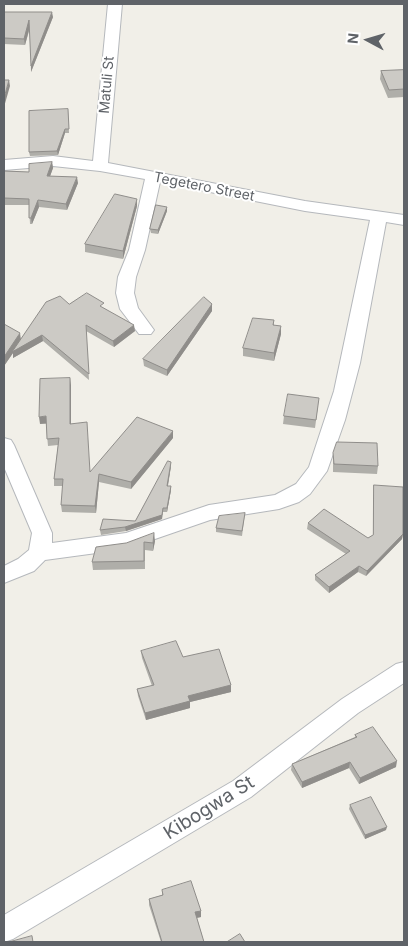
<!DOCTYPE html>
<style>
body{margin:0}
#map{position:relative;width:408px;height:946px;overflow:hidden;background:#f1efe8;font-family:Inter,sans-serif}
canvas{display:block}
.frame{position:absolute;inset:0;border:5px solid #5f6368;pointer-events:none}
.north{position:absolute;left:343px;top:15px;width:50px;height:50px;-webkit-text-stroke:4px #fff;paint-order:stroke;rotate:276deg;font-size:14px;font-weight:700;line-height:20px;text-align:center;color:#5f6368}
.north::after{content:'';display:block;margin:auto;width:18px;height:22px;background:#5f6368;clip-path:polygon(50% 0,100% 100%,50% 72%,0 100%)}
</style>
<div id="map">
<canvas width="408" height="946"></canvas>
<div class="frame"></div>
<div class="north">N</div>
</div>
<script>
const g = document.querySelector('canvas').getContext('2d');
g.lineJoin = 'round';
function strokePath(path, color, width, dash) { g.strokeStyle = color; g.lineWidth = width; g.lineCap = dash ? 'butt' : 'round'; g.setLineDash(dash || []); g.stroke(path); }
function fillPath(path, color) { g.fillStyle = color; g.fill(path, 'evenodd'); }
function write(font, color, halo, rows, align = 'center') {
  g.font = font + ' Inter,sans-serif'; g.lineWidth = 4; g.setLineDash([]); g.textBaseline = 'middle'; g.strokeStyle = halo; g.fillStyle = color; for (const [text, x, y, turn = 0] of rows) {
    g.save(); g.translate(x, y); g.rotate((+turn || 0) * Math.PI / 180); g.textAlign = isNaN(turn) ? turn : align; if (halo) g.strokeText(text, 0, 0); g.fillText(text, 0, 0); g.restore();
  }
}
const minor = new Path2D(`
 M108,4H122L108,163L305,201L404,215V225L386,222L360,363L345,420L327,471L310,494L299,502L279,509L210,520L126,549L45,560L34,571L4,583V566L18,559L29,550L32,533L4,467V438L11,440L14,445L52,533V543L126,533L209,505L275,495L296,484L309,467L334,391L370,220L305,211L160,182L145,250L136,277L134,293L138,308L154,330L151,334H139L120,309L116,293L118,277L129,250L145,179L100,171L53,166L4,170V160L53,156L93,161Z
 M404,662V683L358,713L251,797L13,939L4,942V915L233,781L342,699L396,664Z`);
strokePath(minor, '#b5b8bc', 2);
fillPath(minor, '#fff');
fillPath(new Path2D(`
 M4,12L53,17L31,72L30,28L25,45L4,44Z
 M404,70V97L388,98L380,79L381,71Z
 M68,109L69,133H65L58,155L30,156L29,152Z
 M52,162L53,168L50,176L78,183L67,210L39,207L32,224H30L29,205H4V171L29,172Z
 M137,206L123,259L85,252V244Z
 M167,207V211L158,234L151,233L150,229Z
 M69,304L104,308L135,331L114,347L86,331L89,380L43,341L13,358V353L4,366V324L21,339Z
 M212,304V311L167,376L144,366L143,359Z
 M274,320V325L281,334L274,361L243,356V348Z
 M71,385V424L90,471L173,438L131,489L99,482L96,513L62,512L61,505L63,486H54V479L58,445L48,446L46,424H40Z
 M318,406L315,428L283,424L284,416Z
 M333,453L378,466L377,474L333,472Z
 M171,466L168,486H171V490L167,512H163L162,519L126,531L101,535L100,530L135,521Z
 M374,485L403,534L402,539L366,576L358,572L329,593L315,580V575L346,554L307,529L308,523L368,538L373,535Z
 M245,513L242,536L216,532V528Z
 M155,541L153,551L145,550V569L93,570L92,562L126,543Z
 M141,651L183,657L231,685V692L190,702V708L146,720L138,696L137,689L152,686L142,658Z
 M355,735L396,767L359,784L349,768L302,788L291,770L292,764L355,737Z
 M350,805L386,830L365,839L349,809Z
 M162,890L201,911V917L197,918L204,942H161L149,905V899L162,895Z`), '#afaea9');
fillPath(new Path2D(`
 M52,12L53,17L31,72V66Z
 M29,20L30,26L25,45L24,39Z
 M9,80L10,86L4,107V98Z
 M65,129V133L58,155L57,151Z
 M52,162L53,168L48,182L47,176Z
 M77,177L78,183L67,210L66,204Z
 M137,199V206L123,259V251Z
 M38,200L39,207L32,224L31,218Z
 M167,207V211L158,234V230Z
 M212,304V311L167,376V370Z
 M134,325L135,331L114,347L113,341Z
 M281,326V334L274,361V353Z
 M20,333L21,340L42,335L43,341L13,358V353L4,366V357Z
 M70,378L71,385V431L70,424Z
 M46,416V423L40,424L39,417Z
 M173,431V438L131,489V482Z
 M171,462V466L167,490V486Z
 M99,474V482L96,513L95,506Z
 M171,486V490L167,512V508Z
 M163,508L162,519L126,531L125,527Z
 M154,533L155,541L153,551V543Z
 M403,534L402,539L366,576L367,571Z
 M359,566L358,572L329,593V587Z
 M231,685V692L190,702V708L146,720L145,713L188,696Z
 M397,761L396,767L359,784L360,778Z
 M350,762L349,768L302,788V782Z
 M387,827L386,830L365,839V835Z
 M201,911V917L195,918V912Z`), '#8f8d8a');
const building = new Path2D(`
 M4,12H52L31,66L29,20L24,39L4,38Z
 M404,70V89L389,90L381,71Z
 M4,80H9L4,98Z
 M68,109L69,129H65L57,151L29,152V111Z
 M52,162L47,176L77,177L66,204L38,200L31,218H29V199L4,198V171L29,172V164Z
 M115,194L137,199L123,251L85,244Z
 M156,205L167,207L158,230L150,229Z
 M87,293L104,303L100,306L134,325L113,341L86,325L89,374L42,335L12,352L46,302L60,296L69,304Z
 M204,297L212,304L167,370L143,359Z
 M253,318L274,320L273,325L281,326L274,353L243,348Z
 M4,324L20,333L4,357Z
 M70,378V424L87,422L90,472L137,417L173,431L131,482L99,474L95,506L61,505L63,479H54L59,438L47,439L46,416L39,417L40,379Z
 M288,394L319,398L316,420L284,416Z
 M337,442L377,443L378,466L334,464L333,453Z
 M168,461L171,462L167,486H171L167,508H163L162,515L125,527L100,530L103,519L135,521Z
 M374,485L403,487V534L367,571L359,566L329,587L315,575L350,551L308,523L324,509L368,538L373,535Z
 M245,513L242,531L216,528L219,516Z
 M154,533L153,543L144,542V561L92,562L96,547L126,543Z
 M176,641L183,657L219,649L231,685L188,696L190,701L145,713L137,689L154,685L141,651Z
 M373,727L397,761L360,778L350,762L302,782L292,764L357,737L355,735Z
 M371,797L387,827L365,835L350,805Z
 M191,881L201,911L195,912L204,942H162L149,899L163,895L162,890Z
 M240,934L245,942H227Z
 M32,936L33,942H9Z`);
fillPath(building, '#cccac5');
strokePath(building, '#8f8d8a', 1);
write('14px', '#5f6368', '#fff', [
 ["Matuli St",107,85,-85],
 ["Tegetero Street",204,187,11]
]);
write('19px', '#5f6368', '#fff', [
 ["Kibogwa St",209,808,-32]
]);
</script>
